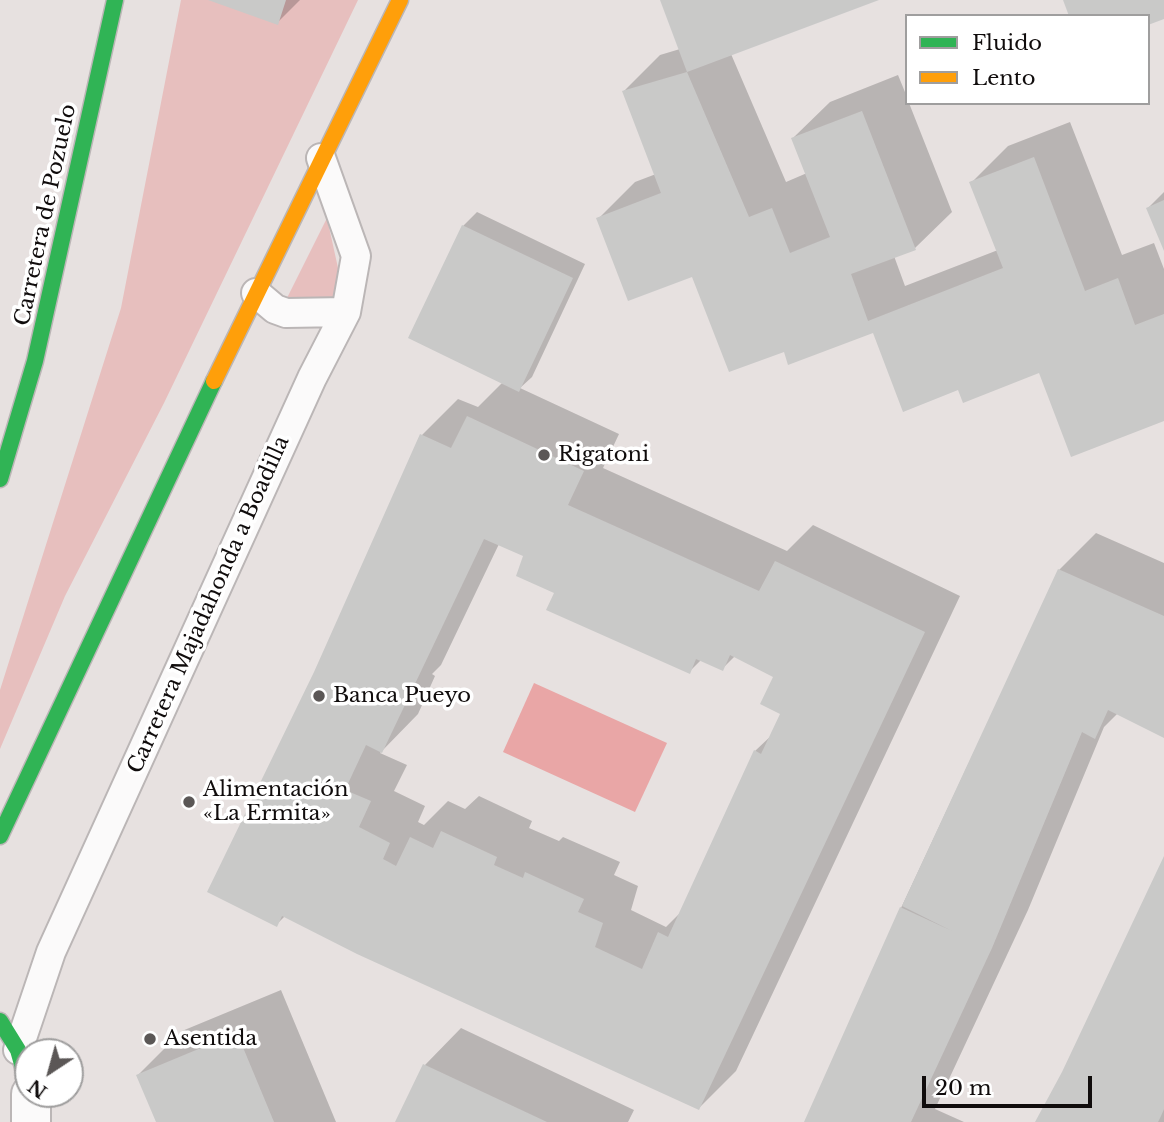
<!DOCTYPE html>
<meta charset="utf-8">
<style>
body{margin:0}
#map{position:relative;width:1164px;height:1122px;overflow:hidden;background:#e7e1e0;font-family:"Libre Baskerville",serif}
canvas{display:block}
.legend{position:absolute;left:905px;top:14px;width:245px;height:91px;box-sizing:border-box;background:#fff;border:2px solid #9f9e9e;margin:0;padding:9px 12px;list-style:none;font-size:21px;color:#100c0c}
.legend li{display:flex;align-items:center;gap:14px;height:35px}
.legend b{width:35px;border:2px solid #9f9e9e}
.north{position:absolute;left:14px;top:1038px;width:70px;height:70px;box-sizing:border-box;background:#fff;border:2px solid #9f9e9e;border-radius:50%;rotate:216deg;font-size:19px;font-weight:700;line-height:28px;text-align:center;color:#100c0c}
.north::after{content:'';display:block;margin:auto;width:24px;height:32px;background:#5b5756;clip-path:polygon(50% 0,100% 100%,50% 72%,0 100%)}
.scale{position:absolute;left:922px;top:1076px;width:170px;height:32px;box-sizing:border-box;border:4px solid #100c0c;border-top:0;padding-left:9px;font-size:21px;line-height:24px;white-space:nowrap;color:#100c0c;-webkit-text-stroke:5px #fff;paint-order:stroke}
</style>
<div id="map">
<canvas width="1164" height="1122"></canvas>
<ul class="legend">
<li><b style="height:9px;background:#30b455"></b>Fluido</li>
<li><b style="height:9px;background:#ff9f0a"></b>Lento</li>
</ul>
<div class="north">N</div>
<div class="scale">20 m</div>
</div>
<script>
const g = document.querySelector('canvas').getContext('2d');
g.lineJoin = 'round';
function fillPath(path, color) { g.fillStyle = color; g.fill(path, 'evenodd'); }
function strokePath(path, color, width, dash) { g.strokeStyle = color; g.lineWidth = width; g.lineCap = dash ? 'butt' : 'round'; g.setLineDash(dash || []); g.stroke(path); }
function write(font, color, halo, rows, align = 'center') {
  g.font = font + ' "Libre Baskerville",serif'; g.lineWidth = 7; g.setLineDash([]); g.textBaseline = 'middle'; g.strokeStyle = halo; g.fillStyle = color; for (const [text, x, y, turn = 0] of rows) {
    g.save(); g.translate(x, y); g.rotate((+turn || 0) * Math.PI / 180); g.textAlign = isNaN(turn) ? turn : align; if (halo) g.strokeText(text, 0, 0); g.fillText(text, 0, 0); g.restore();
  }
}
fillPath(new Path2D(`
 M181,0H358L164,403L65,596L0,749V690L121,308Z
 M327,218L340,277L333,304L287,298Z`), '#e7bfbe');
fillPath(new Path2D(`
 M534,683L667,743L635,812L503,752Z`), '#e9a6a6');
fillPath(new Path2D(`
 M212,0H300L277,23Z
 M661,0H872L731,54L786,182L807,173L793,138L830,102L898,75L907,97V103H909L952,212L915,248L894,256L905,286L998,250L971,183L1008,146L1070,122L1122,255L1154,243L1164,269V419L1040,370L959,388L874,330L785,350L693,275L598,219L635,182L656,174L624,91L660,55L680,49Z
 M1164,192V247L1148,208Z
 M477,212L585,264L532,377L520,388L619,434L603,468L787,551L813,525L960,596L736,1071L699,1108L285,916L276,925L315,673L422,435L458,399L478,407L503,382L463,226ZM499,544L525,555L556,592L689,672L702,659L723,668L735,656L776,676L782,713L773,734L755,751L682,911L666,927L631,910L638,886L614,875L620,862L563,837L559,841L529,828L532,821L479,796L465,809L448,801L424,825L418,822L425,806L394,791L407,765L380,753L418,714L435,676L432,674L441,665Z
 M1096,533L1164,563V736L1118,713L1104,727L1028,910L935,1109L964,1122H805L901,908L1059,570Z
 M1164,860V1122H1037L1063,1073Z
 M281,990L336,1122H157L138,1075L182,1031Z
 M461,1028L634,1110L628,1122H397L425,1065Z`), '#0003');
fillPath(new Path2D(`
 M208,0H286L278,25Z
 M660,0H879L687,72Z
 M1063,0H1164V19L1148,25V16H1069Z
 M687,72L749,217L772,208L790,253L830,237L791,138L862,111L916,250L851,274L868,321L1003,268L969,182L1034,157L1085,291L1118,278L1135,325L1164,314V421L1071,457L1039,373L963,403L958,390L903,412L873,333L788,365L784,352L729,372L692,277L628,301L596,218L661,193L622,91Z
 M1164,200V251L1146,208Z
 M462,225L573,278L519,392L408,338Z
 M467,416L584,471L568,505L759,591L775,561L925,632L699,1110L357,954L282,916L277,927L207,892L314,672L420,434L451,448ZM484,539L523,556L516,576L554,593L546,610L690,674L696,659L723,671L730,655L773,677L760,704L780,714L761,754L754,750L668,937L658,932L642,969L595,947L603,923L578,912L584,899L525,872L523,878L494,865L497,857L441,831L433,848L410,837L396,866L383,859L390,843L359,827L371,801L345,790L366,745L382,753Z
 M1058,569L1164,616V738L1108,710L1095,739L1082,732L992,948L911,1122H804L900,907L952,931L902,906Z
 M1164,856V1109L1161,1116L1158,1122H1035L1062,1072Z
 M237,1033L274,1122H156L136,1075Z
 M423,1064L547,1122H395Z`), '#c9c9c8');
const lane = new Path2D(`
 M256,293L275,309L286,313L346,312
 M18,1050L51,952L312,378L346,312L356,256L321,158`);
const street = new Path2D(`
 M31,1094V1122`);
const fast = new Path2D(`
 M0,479L35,361L115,0
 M0,836L214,381
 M0,1021L18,1050L28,1085`);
const slow = new Path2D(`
 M214,381L400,0`);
strokePath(lane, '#bbb6b6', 32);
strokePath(street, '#bbb6b6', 42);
strokePath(fast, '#bbb6b6', 19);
strokePath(slow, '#bbb6b6', 19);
strokePath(lane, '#fbfafa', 28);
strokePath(street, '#fbfafa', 38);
strokePath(fast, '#30b455', 16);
strokePath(slow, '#ff9f0a', 16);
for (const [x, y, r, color] of [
 [544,455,7,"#5b5756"],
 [319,696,7,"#5b5756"],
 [189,802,7,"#5b5756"],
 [150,1039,7,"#5b5756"]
]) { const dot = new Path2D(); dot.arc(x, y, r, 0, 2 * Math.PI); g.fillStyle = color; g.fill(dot); strokePath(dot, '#fff', 2.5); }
write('21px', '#100c0c', '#fff', [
 ["Carretera de Pozuelo",46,215,-78],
 ["Carretera Majadahonda a Boadilla",209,605,-66]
]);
write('21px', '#100c0c', '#fff', [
 ["Rigatoni",558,455],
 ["Banca Pueyo",333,696],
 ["Alimentación",203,790],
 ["«La Ermita»",203,814],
 ["Asentida",164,1039]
], 'left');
</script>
